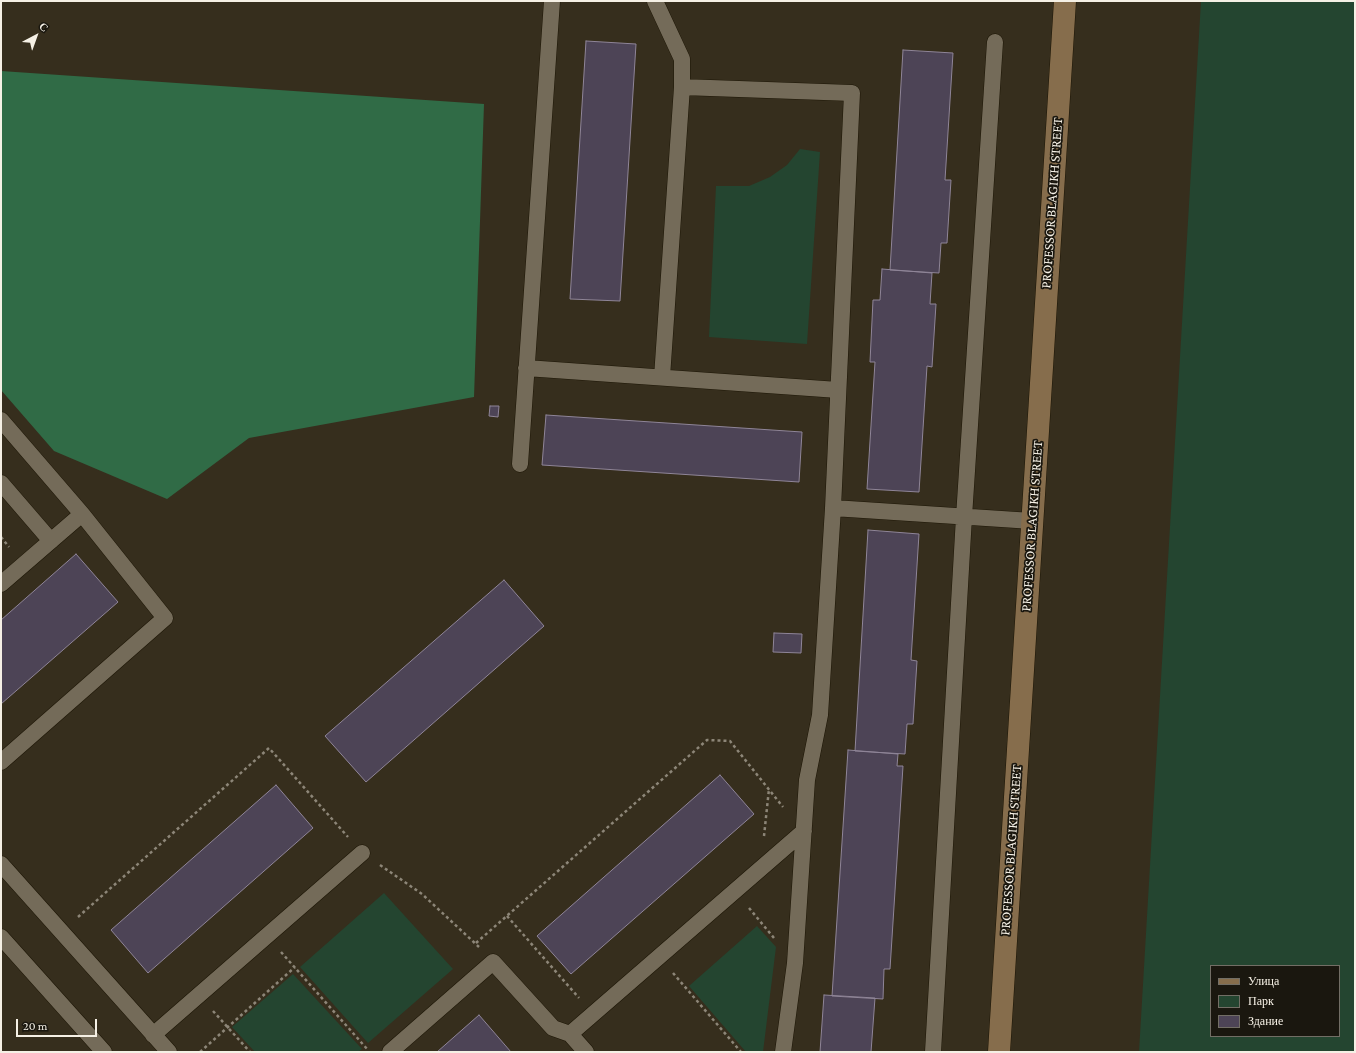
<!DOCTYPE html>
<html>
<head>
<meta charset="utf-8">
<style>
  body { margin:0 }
  #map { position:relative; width:1356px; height:1053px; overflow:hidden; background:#362e1d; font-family:"Crimson Pro",serif }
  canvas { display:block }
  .frame { position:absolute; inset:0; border:2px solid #f5f0e5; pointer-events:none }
  .legend { position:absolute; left:1210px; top:965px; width:130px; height:72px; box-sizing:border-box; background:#1a170f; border:1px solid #726e65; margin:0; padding:5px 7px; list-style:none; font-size:12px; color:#f5f0e5 }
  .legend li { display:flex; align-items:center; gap:8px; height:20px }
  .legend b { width:20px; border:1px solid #726e65 }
  .north { position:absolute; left:16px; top:16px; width:40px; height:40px; -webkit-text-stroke:3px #1a170f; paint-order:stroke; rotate:41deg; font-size:11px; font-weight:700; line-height:16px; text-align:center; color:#f5f0e5 }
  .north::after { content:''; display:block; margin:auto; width:14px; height:18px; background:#f5f0e5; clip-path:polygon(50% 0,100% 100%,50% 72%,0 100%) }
  .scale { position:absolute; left:16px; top:1019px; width:81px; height:18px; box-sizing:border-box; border:2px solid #f5f0e5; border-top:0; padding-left:5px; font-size:12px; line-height:14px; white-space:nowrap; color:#f5f0e5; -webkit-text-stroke:3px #1a170f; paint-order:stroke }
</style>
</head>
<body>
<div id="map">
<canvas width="1356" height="1053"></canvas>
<div class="frame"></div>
<ul class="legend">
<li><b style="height:5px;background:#866d4c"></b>Улица</li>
<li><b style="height:11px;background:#244530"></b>Парк</li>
<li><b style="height:11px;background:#4d4456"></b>Здание</li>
</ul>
<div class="north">С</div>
<div class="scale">20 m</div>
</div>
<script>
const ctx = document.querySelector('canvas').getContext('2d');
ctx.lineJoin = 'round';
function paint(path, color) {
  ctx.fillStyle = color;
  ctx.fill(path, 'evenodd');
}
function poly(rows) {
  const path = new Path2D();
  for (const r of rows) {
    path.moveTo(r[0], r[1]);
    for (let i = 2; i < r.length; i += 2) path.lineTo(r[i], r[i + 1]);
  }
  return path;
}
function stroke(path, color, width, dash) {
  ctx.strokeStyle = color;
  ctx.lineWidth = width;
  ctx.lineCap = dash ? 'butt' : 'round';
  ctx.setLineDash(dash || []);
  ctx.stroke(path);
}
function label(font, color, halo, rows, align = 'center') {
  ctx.font = font + ' "Crimson Pro",serif';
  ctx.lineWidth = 3.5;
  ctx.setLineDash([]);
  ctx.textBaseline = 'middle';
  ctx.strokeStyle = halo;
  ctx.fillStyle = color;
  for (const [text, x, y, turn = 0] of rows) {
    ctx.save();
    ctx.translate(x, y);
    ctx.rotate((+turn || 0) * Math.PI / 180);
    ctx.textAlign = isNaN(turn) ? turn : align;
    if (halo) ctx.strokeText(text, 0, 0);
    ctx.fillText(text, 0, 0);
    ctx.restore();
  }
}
paint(poly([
  [1201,1,1355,1,1355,1052,1139,1052],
  [1211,966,1339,966,1339,1036,1211,1036],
  [800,149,820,152,807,344,709,337,716,186,749,186,770,177,787,165],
  [384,893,453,969,368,1043,300,967],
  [757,926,776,947,763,1052,746,1052,689,986],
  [293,974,362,1049,358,1052,255,1052,232,1027]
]), '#244530');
paint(poly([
  [1,71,484,104,474,397,249,438,167,499,54,451,1,390]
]), '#306b46');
const building = poly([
  [586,41,636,44,620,301,570,299,586,41],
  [903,50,953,53,945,180,951,180,947,243,941,243,939,273,890,270,903,50],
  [882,269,932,273,930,304,936,304,932,367,927,366,919,492,867,489,875,362,870,362,873,300,880,300,882,269],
  [490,406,499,406,498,417,489,416,490,406],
  [546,415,802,432,799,482,542,465,546,415],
  [868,530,919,534,911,660,917,661,915,692,913,724,907,724,905,754,855,751,868,530],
  [76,554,118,602,1,704,1,620,76,554],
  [504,580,544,626,366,782,325,736,504,580],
  [774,633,802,634,801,653,773,652,774,633],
  [848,750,898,754,897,766,903,766,890,969,884,969,883,999,832,996,848,750],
  [720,775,754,814,571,974,537,936,720,775],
  [276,785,313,828,148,973,111,930,276,785],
  [824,995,875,998,871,1052,820,1052,824,995],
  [479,1015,511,1052,437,1052,479,1015]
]);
paint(building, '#4d4456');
stroke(building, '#8f8598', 1);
const service = poly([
  [655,1,682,59,682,87,662,377],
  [682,87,852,93,833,508,820,715,807,780,795,963,783,1052],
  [526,368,838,390],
  [1,420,82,514,165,618,1,762],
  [520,464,552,1],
  [1,483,51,541],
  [833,508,1032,521],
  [1,584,82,514],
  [1,864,169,1052],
  [1,937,104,1052],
  [570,1034,804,831],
  [153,1035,362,853],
  [390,1052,493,962,553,1028,570,1034,586,1052],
  [933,1052,964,517,995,42]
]);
const secondary = poly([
  [999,1052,1065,1]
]);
stroke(service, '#1d1606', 17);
stroke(secondary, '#1d1606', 23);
stroke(poly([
  [1,537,9,547],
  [764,836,769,789],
  [380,865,422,894,479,947],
  [749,908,774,938],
  [507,916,579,998],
  [78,917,269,748,348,837],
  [476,943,707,740,730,741,783,807],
  [281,952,368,1050],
  [673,973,741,1052],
  [213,1011,250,1052],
  [200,1052,295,967]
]), '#8d8678', 2.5, [3, 3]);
stroke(service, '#746b59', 16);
stroke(secondary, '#866d4c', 22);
label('14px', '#f5f0e5', '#1a170f', [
  ["PROFESSOR BLAGIKH STREET",1052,203,-86],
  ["PROFESSOR BLAGIKH STREET",1032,526,-86],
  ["PROFESSOR BLAGIKH STREET",1011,850,-86]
]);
</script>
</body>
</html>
